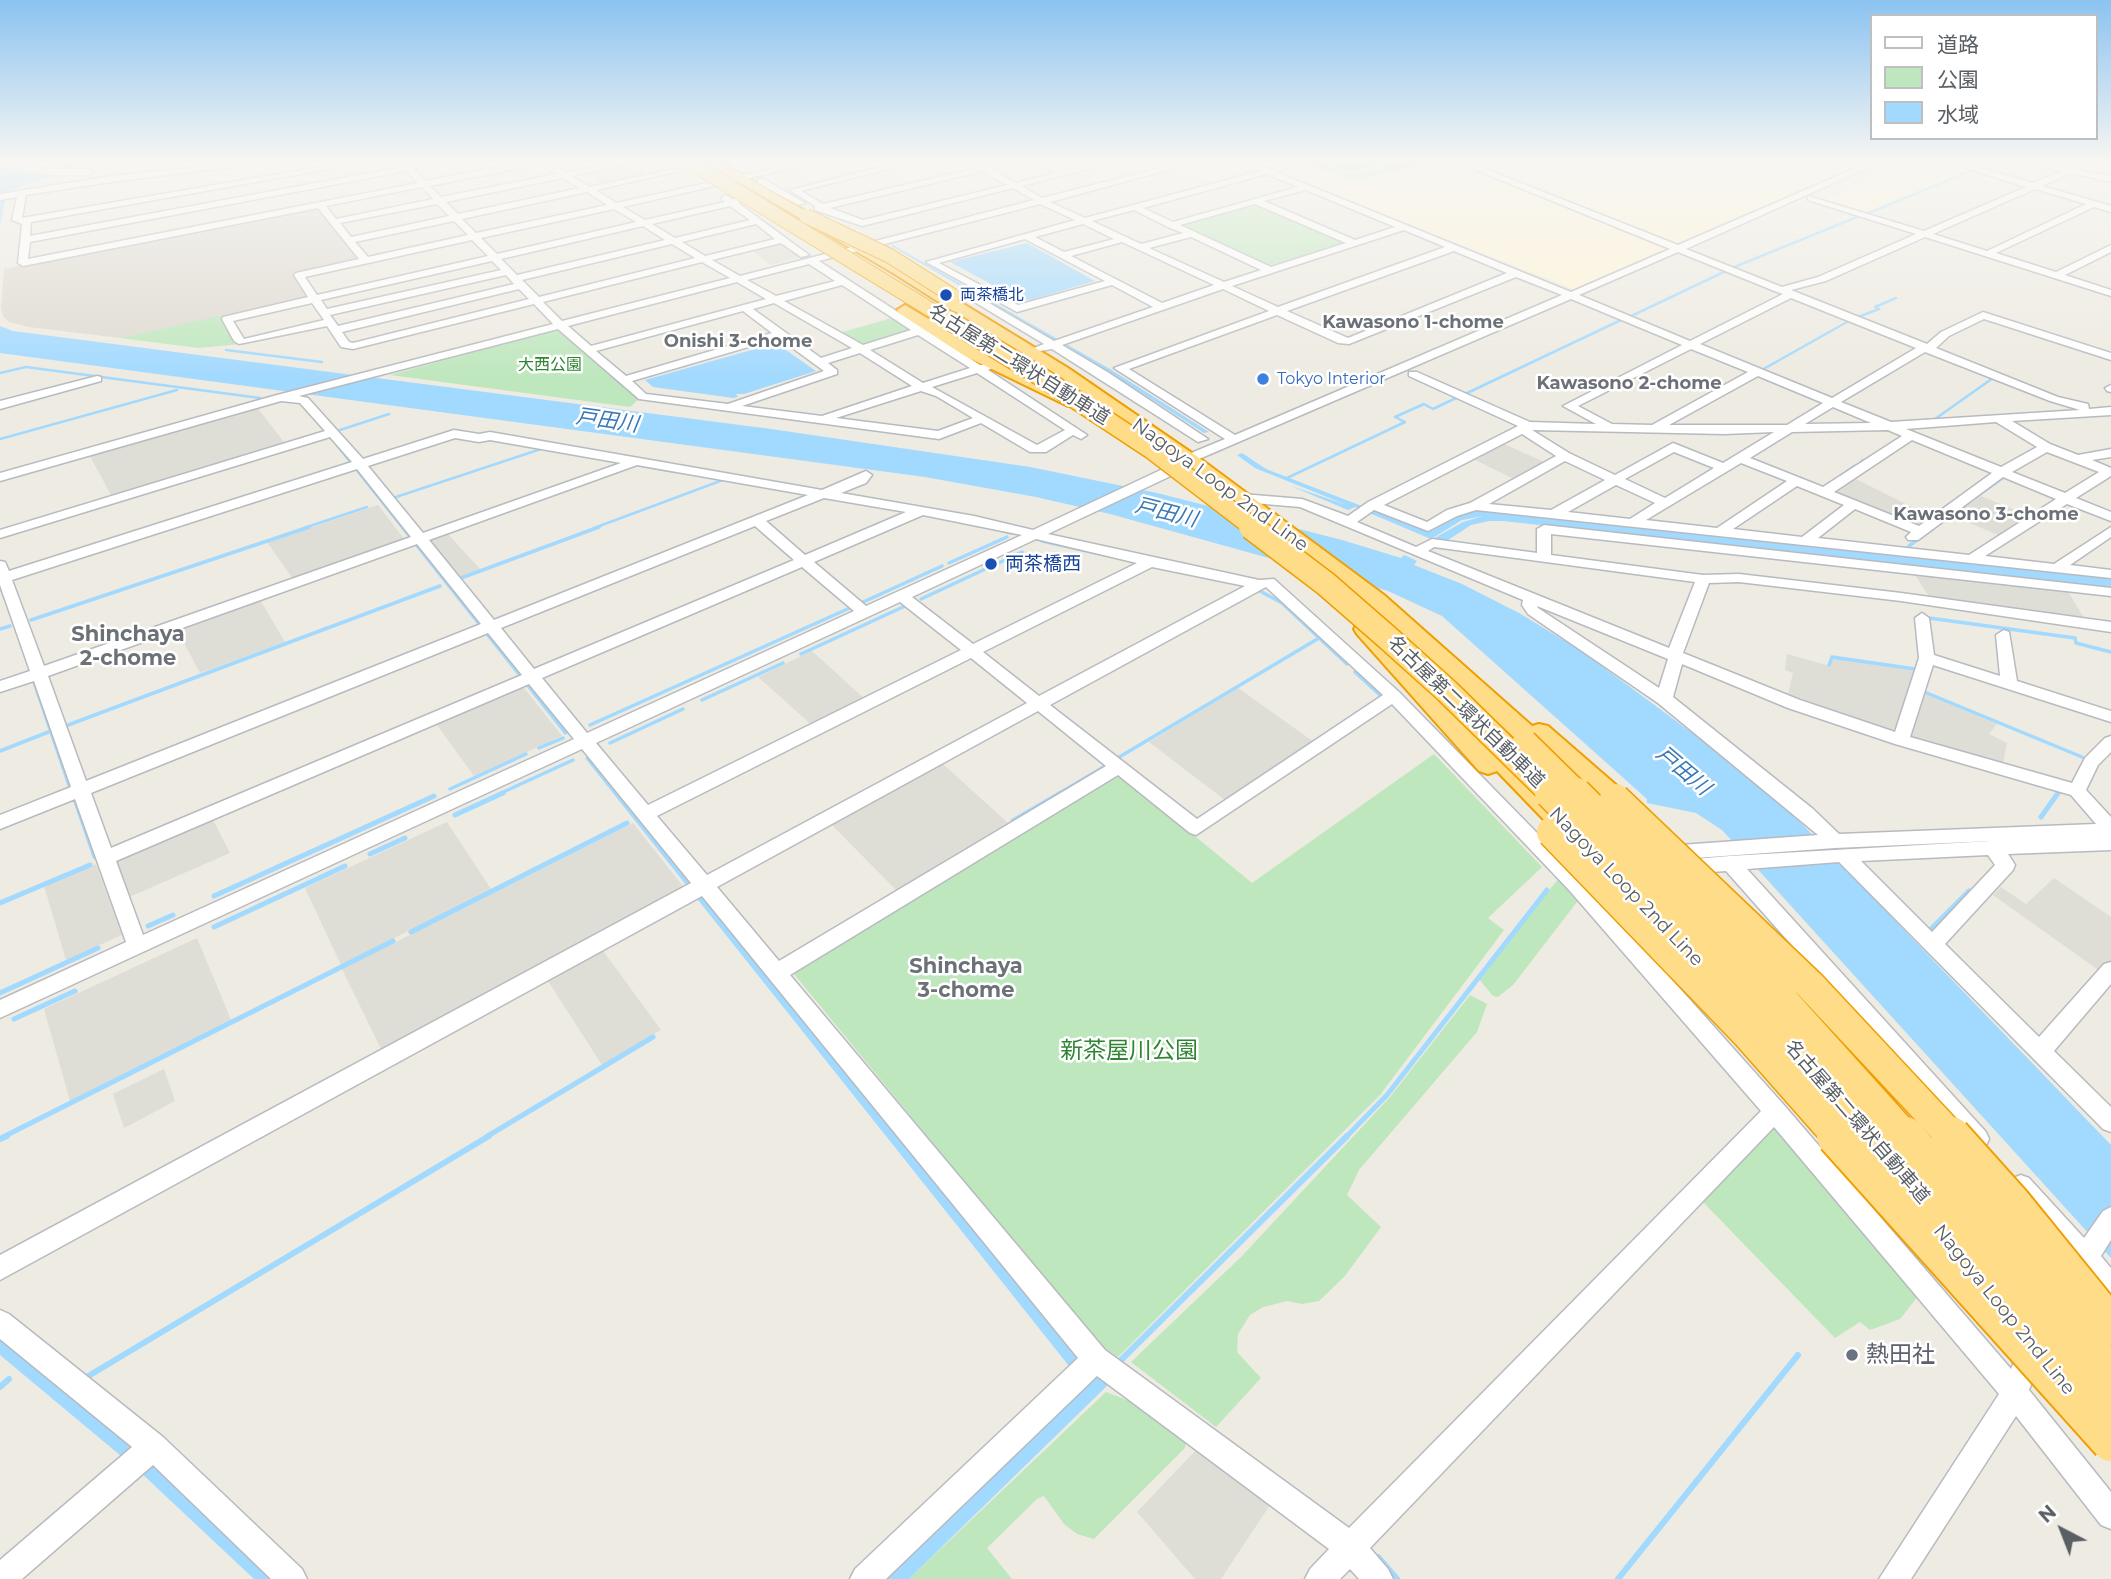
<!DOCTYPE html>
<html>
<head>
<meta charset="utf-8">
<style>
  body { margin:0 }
  #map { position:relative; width:2111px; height:1579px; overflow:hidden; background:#eeebe2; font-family:Montserrat,"Noto Sans JP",sans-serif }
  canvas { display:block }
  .legend { position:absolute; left:1870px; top:14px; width:228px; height:126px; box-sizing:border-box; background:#fff; border:2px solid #bdbfc1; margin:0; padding:9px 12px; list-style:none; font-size:21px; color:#5a5f64 }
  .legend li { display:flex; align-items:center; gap:14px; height:35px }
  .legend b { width:35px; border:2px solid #bdbfc1 }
  .north { position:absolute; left:2027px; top:1495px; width:70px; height:70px; -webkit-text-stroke:5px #fff; paint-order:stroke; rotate:318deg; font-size:19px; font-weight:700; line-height:28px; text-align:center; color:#5a5f64 }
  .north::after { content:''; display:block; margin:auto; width:24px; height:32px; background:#5a5f64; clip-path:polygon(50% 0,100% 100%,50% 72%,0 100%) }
</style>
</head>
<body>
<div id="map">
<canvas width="2111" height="1579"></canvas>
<ul class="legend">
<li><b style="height:9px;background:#fff"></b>道路</li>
<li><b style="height:19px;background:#bee7bd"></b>公園</li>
<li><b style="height:19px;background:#a1d9ff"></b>水域</li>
</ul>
<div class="north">N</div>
</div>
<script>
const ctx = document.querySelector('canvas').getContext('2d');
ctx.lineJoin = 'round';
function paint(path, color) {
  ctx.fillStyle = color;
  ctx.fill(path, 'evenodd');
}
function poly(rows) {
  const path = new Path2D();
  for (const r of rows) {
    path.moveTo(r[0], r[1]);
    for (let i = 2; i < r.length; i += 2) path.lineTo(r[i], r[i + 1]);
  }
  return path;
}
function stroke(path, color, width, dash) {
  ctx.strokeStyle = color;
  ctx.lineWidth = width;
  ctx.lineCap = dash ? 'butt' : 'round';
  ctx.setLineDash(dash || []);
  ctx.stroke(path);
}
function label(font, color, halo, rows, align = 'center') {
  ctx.font = font + ' Montserrat,"Noto Sans JP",sans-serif';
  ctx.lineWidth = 5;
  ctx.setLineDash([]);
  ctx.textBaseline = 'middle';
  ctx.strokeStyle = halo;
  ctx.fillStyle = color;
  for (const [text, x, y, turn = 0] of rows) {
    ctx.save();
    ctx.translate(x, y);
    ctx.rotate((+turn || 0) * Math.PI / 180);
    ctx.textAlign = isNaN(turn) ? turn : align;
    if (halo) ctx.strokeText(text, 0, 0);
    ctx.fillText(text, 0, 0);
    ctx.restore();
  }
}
paint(poly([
  [1313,161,1866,161,1573,289,1276,171],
  [1911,161,1933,161,1968,171,1865,213,1824,200]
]), '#fff4d6');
paint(poly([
  [633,162,651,176,605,186,587,171],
  [779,243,801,257,771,265,750,249],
  [257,407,286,445,112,497,89,454],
  [1504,444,1544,462,1514,479,1475,460],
  [1854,478,1932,517,1918,527,1836,495,1835,491],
  [1981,496,2027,515,1998,535,1953,516],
  [378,505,405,540,293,579,267,542],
  [446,532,480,569,457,578,427,538],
  [1913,572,2067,590,2084,618,1930,598],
  [259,598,285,642,200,673,176,628],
  [812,651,867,701,814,727,758,677],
  [1787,654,1830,666,1833,658,1916,670,1900,725,1893,730,1788,694,1793,673,1785,670],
  [521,684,562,736,474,776,434,721],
  [1238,688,1314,742,1225,800,1149,742],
  [1921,692,1997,724,1989,734,2007,743,2003,763,1916,739,1910,735],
  [942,763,1008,823,896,890,830,823],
  [211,816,230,853,127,898,113,858],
  [447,822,491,889,341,965,305,888],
  [633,823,685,889,383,1053,342,969],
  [96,864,122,935,66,960,44,886],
  [2054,878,2111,917,2111,965,2104,974,1993,895,2001,887,2026,904],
  [197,938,231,1020,70,1101,44,1009],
  [601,948,661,1030,602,1065,546,978],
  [164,1069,175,1101,124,1128,113,1094],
  [1197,1449,1270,1505,1221,1579,1195,1579,1137,1512]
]), '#deddd6');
paint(poly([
  [317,207,359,259,294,275,309,297,306,298,120,338,29,327,9,322,3,316,1,308,4,269]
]), '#dedad1');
paint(poly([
  [1410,161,1436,162,1354,180,1306,164,1316,162,1352,174],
  [1254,203,1346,242,1268,266,1178,224],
  [219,316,227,316,223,320,234,342,241,344,199,348,120,338],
  [895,317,912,331,865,345,839,333],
  [551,331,558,331,640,398,630,407,390,375],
  [1434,754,1542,867,1488,918,1504,930,1380,1095,1118,1357,1097,1343,794,974,796,968,1115,777,1123,777,1252,883],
  [1559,878,1577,902,1513,985,1498,997,1493,996,1479,979],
  [1470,995,1487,1004,1477,1032,1359,1170,1347,1195,1381,1227,1345,1276,1319,1301,1302,1304,1287,1301,1263,1307,1250,1315,1238,1334,1237,1352,1261,1378,1216,1427,1131,1362,1242,1256,1390,1097],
  [1772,1125,1919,1295,1900,1319,1870,1330,1860,1322,1835,1338,1701,1200],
  [1106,1392,1132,1402,1186,1441,1185,1448,1094,1539,1077,1534,1064,1524,1044,1496,1037,1499,987,1548,1012,1579,909,1579]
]), '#bee7bd');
paint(poly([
  [64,161,70,161,71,170,7,191,0,226,0,166,11,170,45,176,61,170],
  [1327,161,1400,161,1351,172,1324,162],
  [1027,243,1095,281,1030,300,1021,299,1024,302,950,262],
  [893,245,1110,369,1209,432,1204,433,1111,373,891,246],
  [0,326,13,331,771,429,1030,467,1157,493,1342,540,1401,558,1404,555,1411,558,1417,561,1414,565,1462,584,1519,613,1580,650,1745,772,1803,825,2111,1145,2111,1258,1722,830,1696,813,1647,803,1647,799,1442,616,1388,591,1110,514,1036,497,925,477,0,353],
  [776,343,816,371,744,394,736,394,738,397,733,398,653,387,645,380],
  [328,436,331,436,570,732,565,735],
  [1242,453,1266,469,1429,532,1465,513,1485,510,2111,576,2111,588,1503,521,1489,521,1471,525,1445,542,1431,540,1463,522,1483,516,1462,520,1431,539,1355,507,1348,510,1291,486,1347,505,1255,468,1237,455],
  [589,756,1079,1361,1111,1382,909,1579,883,1579,1087,1380,1069,1366,585,758],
  [0,1336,147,1461,275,1579,254,1579,139,1471,0,1355]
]), '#a1d9ff');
stroke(poly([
  [1976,168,1993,161],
  [1866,214,1968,172],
  [1732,268,1862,215],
  [1858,317,1879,309,1875,307,1896,298],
  [1627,318,1726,271],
  [226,350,322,362],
  [1760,371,1847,322],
  [0,373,26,367,260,398],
  [1463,395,1621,320],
  [1935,419,1993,378],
  [337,431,389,414],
  [0,439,177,390],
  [1861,462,1863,460],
  [637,465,674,472],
  [1840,476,1854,466],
  [1287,478,1405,422,1395,417,1424,404,1433,409,1456,398],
  [396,497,544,448],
  [1975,498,2003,478,2008,478],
  [1948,518,1970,502],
  [304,528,367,507],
  [594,528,723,480]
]), '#a1d9ff', 2.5);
stroke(poly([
  [1000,530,1011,533],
  [1042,541,1110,556],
  [1909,546,1921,537],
  [949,563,1007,537],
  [461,578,599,527],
  [0,585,6,601],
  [1258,590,1282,603,1347,664],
  [921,599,1022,552],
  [861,603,942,566],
  [1929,618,2075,638,2076,643,2111,652],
  [31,620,309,527],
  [0,629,10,626],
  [801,654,903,607],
  [1829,665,1832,657,1915,669],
  [1355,672,1380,695],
  [33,679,70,788],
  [1922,691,2082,757],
  [702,700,783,663],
  [68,725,440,586],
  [590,725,852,607],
  [610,743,683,709],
  [539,748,563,738],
  [0,751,51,731],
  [1116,759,1319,638],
  [450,789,526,754],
  [499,794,573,760],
  [1058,794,1107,765]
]), '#a1d9ff', 3.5);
stroke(poly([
  [74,796,95,857],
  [455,815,503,793],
  [2041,817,2058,793],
  [1013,821,1061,793],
  [370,854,405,838],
  [214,896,434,796],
  [0,903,90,865],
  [148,926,173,915],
  [214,927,345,866],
  [1927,929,1929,931,1969,891],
  [411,932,627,823],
  [0,993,98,948],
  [14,1019,75,991],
  [3,1137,393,941],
  [486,1137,653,1037],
  [1346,1137,1387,1095,1547,890]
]), '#a1d9ff', 5);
stroke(poly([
  [0,1139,7,1136],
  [1118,1363,1347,1136],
  [85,1378,489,1136],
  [0,1387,9,1379],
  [1378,1557,1397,1579],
  [1618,1579,1798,1355]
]), '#a1d9ff', 6);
const minor = poly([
  [1,161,53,169,89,169,93,172,89,175,53,175,15,169,1,161],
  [255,161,282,161,111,182,26,195,22,218,355,161,374,161,31,222,30,236,402,167,397,161,406,161,410,165,449,161,414,169,425,181,508,165,503,161,516,163,547,161,566,172,621,161,637,161,572,176,589,187,680,168,684,170,596,190,616,203,807,161,823,161,623,207,645,220,725,202,721,198,725,195,732,199,744,196,744,200,738,203,809,255,801,257,781,243,712,260,740,276,1034,200,1013,188,862,226,815,210,815,206,790,190,905,161,920,161,801,191,823,204,977,168,968,161,978,161,986,165,1019,161,992,169,1016,183,1056,173,1034,161,1045,161,1065,170,1104,161,1118,161,1022,186,1042,198,1187,161,1201,161,1050,202,1085,218,1260,171,1239,161,1250,161,1269,169,1296,161,1310,161,1276,172,1571,292,1670,249,1454,161,1465,161,1678,245,1872,161,1883,161,1686,249,1782,287,1818,277,1916,234,1808,200,1808,196,1924,231,2026,187,1944,161,1957,161,2033,183,2061,171,2018,161,2034,161,2069,168,2085,161,2096,161,2079,170,2111,176,2111,182,2071,173,2042,186,2111,206,2111,212,2094,207,1996,253,2056,272,2111,245,2111,252,2065,275,2111,290,2111,296,1925,237,1826,281,1791,290,1927,344,1941,332,1983,312,2111,353,2111,360,1984,319,1949,336,1936,348,2058,397,2088,404,2089,409,2111,407,2111,415,2012,421,2050,444,2078,455,2111,449,2111,457,2092,460,2111,468,2111,476,2076,498,2111,512,2111,521,2067,504,1985,556,2054,564,2111,527,2111,537,2070,565,2111,570,2111,578,1476,510,1457,516,1428,531,1374,510,1357,522,1416,547,1432,539,1537,553,1537,529,1544,525,2111,588,2111,596,1551,534,1551,555,1703,575,1739,574,1901,593,2111,622,2111,632,1901,601,1739,582,1709,583,1683,653,1800,700,1895,732,1919,658,1915,618,1922,613,1929,618,1934,655,2000,676,1996,635,2004,630,2009,632,2017,681,2111,711,2111,722,1933,665,1910,737,2072,783,2085,758,2105,738,2111,736,2111,752,2098,765,2086,790,2111,817,2111,850,2008,854,2015,865,2013,870,1945,944,2039,1037,2104,964,2111,962,2111,984,2054,1051,2111,1107,2111,1132,2103,1129,1839,862,1747,869,1986,1132,1989,1139,1986,1146,1978,1149,1970,1146,1726,871,1683,874,1676,872,1674,867,1676,862,1683,860,1730,856,1991,841,1835,848,1667,860,1660,858,1658,853,1660,848,1667,846,1818,835,1658,703,1528,614,1522,605,1523,600,1300,507,1242,502,1235,498,1242,494,1302,499,1348,516,1368,502,1518,426,1409,376,1409,372,1417,372,1530,422,1596,424,1563,406,1682,345,1571,299,1192,462,1177,473,1048,534,1259,580,1274,579,1399,692,1583,880,1783,1104,2011,1369,2022,1342,2031,1338,2040,1342,2044,1351,2029,1390,2111,1492,2111,1529,2101,1525,2016,1416,1911,1579,1879,1579,1999,1394,1774,1127,1370,1548,1388,1569,1393,1579,1359,1579,1350,1569,1340,1579,1305,1579,1310,1569,1329,1549,1097,1376,886,1579,850,1579,855,1569,1078,1358,702,896,0,1280,0,1255,691,883,582,749,0,1018,0,1000,126,942,75,799,0,829,0,815,71,787,34,681,0,692,0,681,30,671,0,585,0,561,5,562,9,571,352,462,330,437,0,538,0,530,325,431,300,403,281,401,0,481,0,473,277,395,553,324,534,304,353,349,341,347,327,326,239,344,234,341,222,319,223,317,308,297,294,275,296,273,359,259,318,208,23,266,18,263,22,224,12,220,17,197,0,200,0,194,111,176,255,161],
  [540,164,557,174,441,197,430,186,540,164],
  [406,171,418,183,28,259,30,242,406,171],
  [983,171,1007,185,863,220,830,208,983,171],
  [1267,174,1298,187,1173,222,1143,208,1267,174],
  [563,178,580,188,458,214,446,202,563,178],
  [422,187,433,199,336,219,326,206,422,187],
  [2035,189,2086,204,1987,251,1933,234,2035,189],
  [1306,190,1395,227,1355,240,1264,201,1306,190],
  [587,192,607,205,476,233,462,219,587,192],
  [437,204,449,216,351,237,340,223,437,204],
  [1040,204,1075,220,926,262,1017,312,1112,285,1153,307,1054,341,967,290,958,292,1044,344,1034,348,1034,352,1052,349,1198,442,1208,439,1109,373,1062,345,1223,289,1269,311,1114,368,1225,439,1184,456,1167,467,1033,530,974,516,841,493,866,483,872,475,866,471,822,490,490,432,479,434,454,430,363,459,308,398,299,396,558,329,639,399,939,439,981,423,1030,452,1046,452,1073,435,1081,439,1087,435,988,370,992,368,992,364,980,365,819,261,1040,204],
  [1255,204,1346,243,1271,267,1180,225,1255,204],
  [730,206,750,220,675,238,652,224,730,206],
  [614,209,636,222,497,254,481,238,614,209],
  [1134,210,1168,227,1183,233,1141,244,1092,221,1134,210],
  [454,221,468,235,368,257,355,242,454,221],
  [756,224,775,239,705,256,682,242,756,224],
  [1083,224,1114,239,1064,252,1035,237,1083,224],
  [643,226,665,240,517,275,501,259,643,226],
  [1404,230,1445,247,1278,307,1232,286,1404,230],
  [1191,237,1261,270,1224,282,1149,248,1191,237],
  [1025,239,1105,281,1018,305,939,263,1025,239],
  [472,240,488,256,317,295,305,277,472,240],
  [1122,242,1214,285,1162,303,1071,256,1122,242],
  [672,244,695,258,539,297,522,280,672,244],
  [1454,251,1507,273,1348,338,1287,311,1454,251],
  [1678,252,1777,292,1783,294,1690,341,1579,295,1678,252],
  [492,261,501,270,327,309,321,300,492,261],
  [702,262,730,278,562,321,543,302,702,262],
  [809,264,835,281,776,296,747,280,809,264],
  [506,275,514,284,338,326,330,315,506,275],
  [1516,277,1562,295,1235,435,1129,369,1277,315,1338,343,1349,344,1516,277],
  [737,282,766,299,591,346,568,326,737,282],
  [842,285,911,330,863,345,784,301,842,285],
  [519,289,529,299,353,343,349,342,342,332,519,289],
  [1791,298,1916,348,1832,398,1700,344,1791,298],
  [312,303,324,320,244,339,233,321,312,303],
  [774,303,852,348,821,358,753,309,774,303],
  [743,311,772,333,626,376,596,351,743,311],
  [918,335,970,368,923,383,870,350,918,335],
  [779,338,824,371,728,404,646,394,632,381,779,338],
  [1691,349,1748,372,1652,425,1612,424,1578,406,1691,349],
  [1925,352,2050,401,2080,410,1891,422,1841,402,1925,352],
  [860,353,912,386,822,416,742,406,837,374,837,370,828,363,860,353],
  [977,373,1065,430,1037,445,932,387,977,373],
  [1758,376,1823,403,1787,425,1669,425,1758,376],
  [921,391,936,396,973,418,938,431,836,418,921,391],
  [1833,407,1871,423,1805,424,1833,407],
  [1996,422,2037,447,2001,467,1906,429,1996,422],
  [1532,430,1724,434,1774,432,1723,463,1673,443,1615,475,1569,453,1532,430],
  [1888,430,1902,436,1823,487,1750,458,1792,432,1888,430],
  [1522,434,1556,456,1470,503,1447,510,1427,522,1384,505,1522,434],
  [455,438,479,442,490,440,621,463,423,533,368,466,455,438],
  [1912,440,1992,473,1919,526,1834,492,1912,440],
  [1674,452,1714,468,1665,498,1625,479,1674,452],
  [2047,452,2099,472,2065,493,2012,472,2047,452],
  [1565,461,1605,480,1551,510,1489,504,1565,461],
  [1741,463,1787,481,1717,528,1646,520,1741,463],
  [637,465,808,495,494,620,429,540,637,465],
  [357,469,411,537,44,666,12,580,357,469],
  [2003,477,2056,499,1969,555,1818,538,1855,509,1911,532,1906,537,1908,540,1918,540,2003,477],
  [1616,485,1655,503,1630,519,1568,512,1616,485],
  [1797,486,1844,505,1802,537,1733,529,1797,486],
  [824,498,906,512,805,555,766,521,824,498],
  [923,515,1022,535,866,606,814,562,923,515],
  [755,526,794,560,534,669,501,628,755,526],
  [1036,539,1137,563,973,644,912,597,1036,539],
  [417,544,481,624,86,781,48,676,417,544],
  [1434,547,1695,582,1669,648,1428,551,1434,547],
  [802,567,854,611,587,733,542,678,802,567],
  [1152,567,1245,586,1039,696,983,652,1152,567],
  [1266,587,1383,695,1197,819,1050,705,1266,587],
  [900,602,961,650,648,805,596,743,900,602],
  [1537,606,1668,659,1659,688,1538,608,1537,606],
  [488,633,522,675,111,848,91,793,488,633],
  [971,658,1027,703,707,875,657,816,971,658],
  [1682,664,1788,708,1895,744,2071,795,2096,824,1839,834,1813,809,1673,697,1682,664],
  [529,684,574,739,143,935,116,861,529,684],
  [1392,704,1569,890,1761,1111,1349,1528,1105,1350,790,975,1118,775,1190,833,1196,835,1392,704],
  [1038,711,1106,766,779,961,717,887,1038,711],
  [1988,855,1995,865,1932,932,1861,861,1988,855],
  [723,161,733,161,749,171,742,173,723,161],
  [758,179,764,179,805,203,798,205,758,183,758,179],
  [97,376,101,377,101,381,0,409,0,401,97,376],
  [2111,385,2111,392,2107,391,2105,388,2111,385],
  [2021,1175,2029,1178,2084,1238,2103,1211,2111,1207,2111,1240,2101,1256,2111,1268,2111,1298,2102,1295,2085,1276,2080,1278,2071,1275,2068,1266,2071,1259,2013,1194,2009,1186,2013,1178,2021,1175],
  [0,1310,9,1314,163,1437,302,1569,307,1579,271,1579,153,1465,22,1579,0,1579,0,1560,132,1447,0,1339,0,1310]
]);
const highway = poly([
  [703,161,718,161,903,267,1068,368,1202,460,1384,595,1532,726,1539,724,1548,726,1624,792,1628,799,1624,806,1615,808,1606,806,1555,761,1548,763,1539,760,1368,605,1188,468,1056,376,893,273,703,161],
  [905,305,977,348,1080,398,1083,402,1080,406,1068,406,965,356,899,313,897,310,905,305],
  [1365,622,1373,624,1475,734,1482,732,1491,735,1571,813,1574,820,1571,827,1561,830,1551,827,1497,771,1488,774,1479,771,1357,634,1354,629,1357,624,1365,622]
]);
stroke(minor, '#b7babf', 3);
stroke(highway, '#f09e00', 4);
paint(minor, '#fff');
paint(highway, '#fd8');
const highwayBridgeFar4 = poly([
  [688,161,951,322],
  [806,216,890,256,953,296]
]);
const highwayBridgeFar3 = poly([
  [949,320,1040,376,1152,450,1254,528]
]);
const highwayBridgeFar2 = poly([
  [1251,527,1326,584,1388,638,1447,691,1552,794],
  [1525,742,1578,794]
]);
const highwayBridgeFar1 = poly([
  [1550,793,1755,1005,1869,1137],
  [1576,793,1778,995,1906,1137],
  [1615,799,1811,986,1952,1137],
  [1552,832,1747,1034,1838,1137]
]);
const highwayBridge = poly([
  [1836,1136,2111,1442],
  [1868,1136,2111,1417],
  [1905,1136,2111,1375],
  [1951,1136,2012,1204,2111,1326]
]);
stroke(highwayBridgeFar4, '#f09e00', 16, []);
stroke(highwayBridgeFar3, '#f09e00', 21, []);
stroke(highwayBridgeFar2, '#f09e00', 27, []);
stroke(highwayBridgeFar1, '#f09e00', 33, []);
stroke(highwayBridge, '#f09e00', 42, []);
stroke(highwayBridgeFar4, '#fd8', 14);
stroke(highwayBridgeFar3, '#fd8', 18);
stroke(highwayBridgeFar2, '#fd8', 24);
stroke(highwayBridgeFar1, '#fd8', 30);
stroke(highwayBridge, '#fd8', 38);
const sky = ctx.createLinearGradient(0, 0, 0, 382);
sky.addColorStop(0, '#8bc3f1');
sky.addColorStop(0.42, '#f7f6f2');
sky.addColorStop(1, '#f7f6f200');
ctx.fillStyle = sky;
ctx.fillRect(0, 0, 2111, 382);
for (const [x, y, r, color] of [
  [946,295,7,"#1a4fb4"],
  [1263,379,7,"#3f7fe0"],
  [991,564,7,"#1a4fb4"],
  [1852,1355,7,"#6b7280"]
]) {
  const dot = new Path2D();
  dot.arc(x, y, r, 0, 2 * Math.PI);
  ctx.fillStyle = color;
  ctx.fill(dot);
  stroke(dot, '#fff', 2.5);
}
label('16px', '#164399', '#fff', [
  ["両茶橋北",960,295]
], 'left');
label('16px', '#308532', '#fff', [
  ["大西公園",550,365]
]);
label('16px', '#366cbe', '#fff', [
  ["Tokyo Interior",1277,379]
], 'left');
label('bold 18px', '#6b7176', '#fff', [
  ["Kawasono 1-chome",1413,323],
  ["Onishi 3-chome",738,342],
  ["Kawasono 2-chome",1629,384],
  ["Kawasono 3-chome",1986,515]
]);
label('19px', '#5a5f64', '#fff', [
  ["名古屋第二環状自動車道",1019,365,32],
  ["Nagoya Loop 2nd Line",1220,485,36],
  ["名古屋第二環状自動車道",1466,712,44],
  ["Nagoya Loop 2nd Line",1626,887,46],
  ["名古屋第二環状自動車道",1857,1122,49],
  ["Nagoya Loop 2nd Line",2004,1310,51]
]);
label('19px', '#164399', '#fff', [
  ["両茶橋西",1005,564]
], 'left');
label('italic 21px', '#3a79b6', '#fff', [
  ["戸田川",607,421,8],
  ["戸田川",1166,513,14],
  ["戸田川",1683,771,40]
]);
label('bold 21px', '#6b7176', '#fff', [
  ["Shinchaya",128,635],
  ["2-chome",128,659],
  ["Shinchaya",966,967],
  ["3-chome",966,991]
]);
label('23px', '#308532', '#fff', [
  ["新茶屋川公園",1129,1051]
]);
label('23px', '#5b616d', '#fff', [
  ["熱田社",1866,1355]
], 'left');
</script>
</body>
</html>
